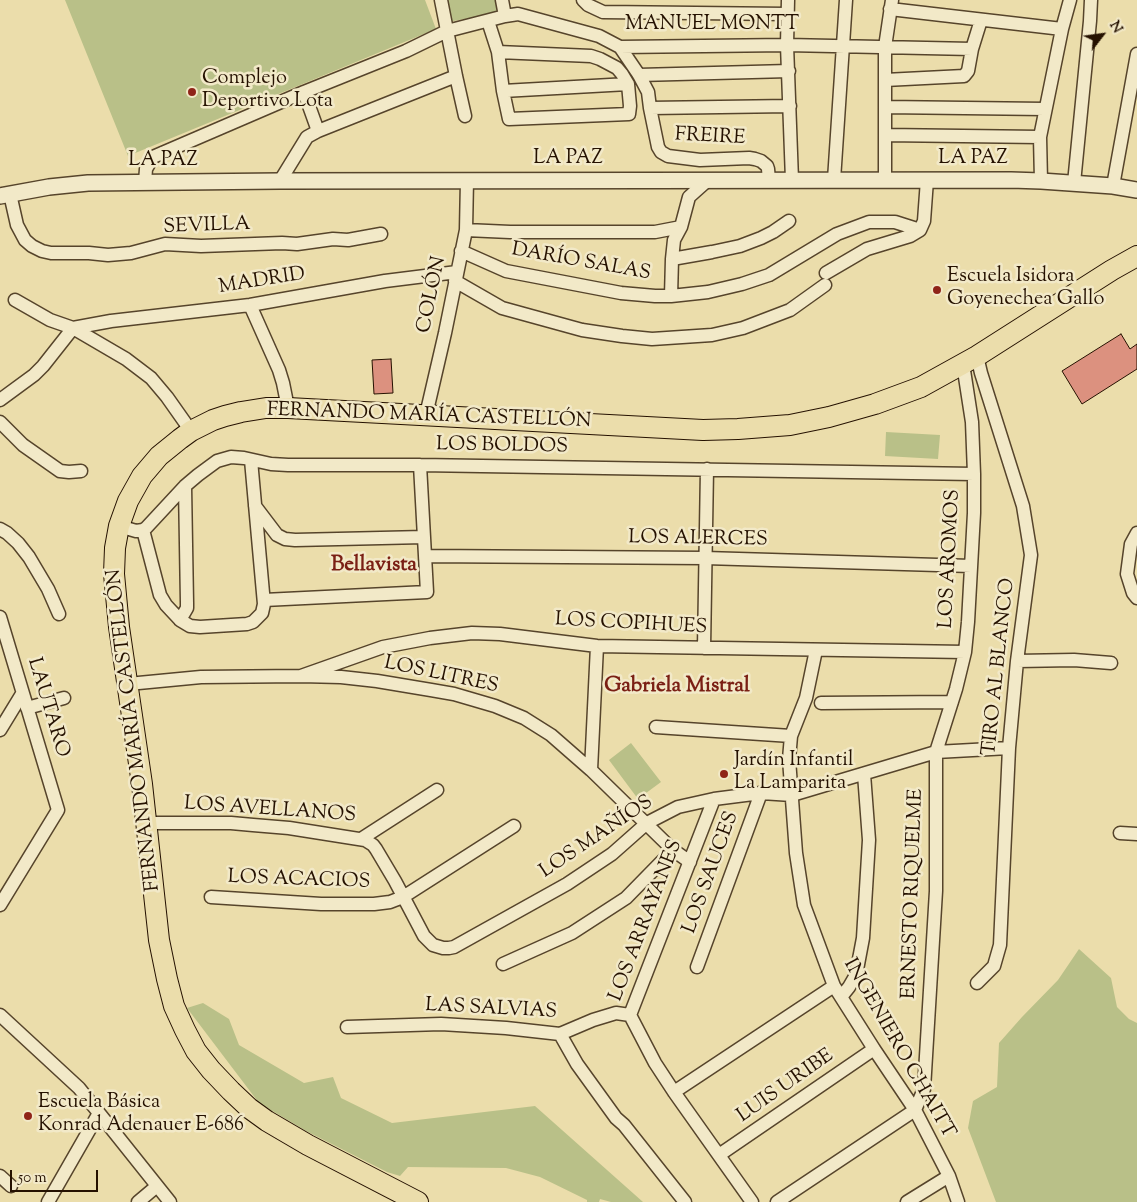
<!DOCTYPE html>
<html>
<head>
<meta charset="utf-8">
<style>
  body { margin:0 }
  #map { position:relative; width:1137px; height:1202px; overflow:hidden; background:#ebddab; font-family:"Sorts Mill Goudy",serif }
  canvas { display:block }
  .north { position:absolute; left:1077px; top:10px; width:50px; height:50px; -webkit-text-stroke:4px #f2e9c8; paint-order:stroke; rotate:60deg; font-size:14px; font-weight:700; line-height:20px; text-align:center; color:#251100 }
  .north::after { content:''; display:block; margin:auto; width:18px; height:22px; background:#251100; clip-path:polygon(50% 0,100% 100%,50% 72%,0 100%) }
  .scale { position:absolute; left:10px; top:1170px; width:88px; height:22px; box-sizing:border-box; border:2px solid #251100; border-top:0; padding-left:6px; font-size:15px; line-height:18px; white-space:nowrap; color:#251100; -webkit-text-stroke:4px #f2e9c8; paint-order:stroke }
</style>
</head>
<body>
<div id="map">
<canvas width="1137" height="1202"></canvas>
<div class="north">N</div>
<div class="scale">50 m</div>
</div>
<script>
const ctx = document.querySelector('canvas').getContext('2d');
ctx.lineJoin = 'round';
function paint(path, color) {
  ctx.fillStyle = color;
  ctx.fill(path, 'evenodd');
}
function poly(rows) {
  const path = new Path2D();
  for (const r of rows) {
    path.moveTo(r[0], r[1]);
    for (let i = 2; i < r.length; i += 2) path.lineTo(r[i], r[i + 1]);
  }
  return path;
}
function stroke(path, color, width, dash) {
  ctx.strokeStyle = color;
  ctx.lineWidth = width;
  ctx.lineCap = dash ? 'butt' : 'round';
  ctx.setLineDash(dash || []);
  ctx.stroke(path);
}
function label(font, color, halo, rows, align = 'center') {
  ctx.font = font + ' "Sorts Mill Goudy",serif';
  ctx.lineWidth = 5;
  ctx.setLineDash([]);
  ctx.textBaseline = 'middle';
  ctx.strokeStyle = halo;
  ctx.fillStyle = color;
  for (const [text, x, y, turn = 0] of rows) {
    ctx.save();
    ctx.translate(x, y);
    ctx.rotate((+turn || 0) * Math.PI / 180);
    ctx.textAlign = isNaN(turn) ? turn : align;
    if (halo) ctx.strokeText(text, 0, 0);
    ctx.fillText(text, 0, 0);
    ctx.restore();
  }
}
paint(poly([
  [65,0,425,0,436,29,128,156],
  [444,0,496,0,498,13,448,22],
  [886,432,940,435,938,459,885,456],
  [631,743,661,782,638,799,609,760],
  [1079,949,1111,978,1117,1007,1129,1019,1137,1023,1137,1202,996,1202,968,1128,973,1101,997,1087,999,1043,1022,1017,1058,980],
  [203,1003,229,1019,239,1045,304,1083,333,1077,341,1098,392,1123,535,1106,643,1202,611,1202,600,1199,599,1202,587,1202,587,1200,540,1177,506,1168,408,1167,400,1176,387,1172,306,1131,259,1103,187,1008]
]), '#b9c088');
const building = poly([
  [1121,334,1130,349,1137,344,1137,369,1082,404,1062,371,1121,334],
  [391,359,393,393,374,394,372,360,391,359]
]);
paint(building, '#dc917f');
stroke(building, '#251100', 1);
const minor = poly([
  [441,0,456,76,465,116],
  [502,0,505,16],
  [583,0,588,5,603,12,787,14],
  [788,0,787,45,792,180],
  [890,9,1062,29],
  [488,21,498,52,503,91,509,119,629,114,630,106,628,84,622,74,617,68,600,59,591,56,498,52],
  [620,47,639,75,648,92,650,108,658,147,661,152,668,156,700,160,749,158,755,159,761,161,767,166,768,169,769,180],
  [639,75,789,71],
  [885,80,964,76,968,71,972,49,981,20],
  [503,91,628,84],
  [304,92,318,131],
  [885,107,1045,109],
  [650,108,790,106],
  [885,135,1040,137],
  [834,180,846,0],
  [885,180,885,47,892,0],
  [280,181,307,137,318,131,456,76],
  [1041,181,1040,137,1062,29,1070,0],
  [145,182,146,169,153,157,304,92,406,51,447,31,505,16,518,14,599,36,620,47,787,45,972,49],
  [1074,183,1090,21,1091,0],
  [1113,186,1137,54],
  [10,194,17,225,25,240,32,246,42,251,51,253,89,253,108,255,131,253,165,244,201,246,282,243,297,244,333,239,348,240,381,234],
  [466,230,510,232,655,232,681,227],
  [461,251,506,271,621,293,655,296,671,296,708,292,742,284,769,275,837,234,869,222,895,222,920,230],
  [672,259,712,252,740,246,761,238,773,232,789,221],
  [826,273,867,249,910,236,920,230,924,221,927,180],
  [455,281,502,308,582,330,622,336,652,339,712,335,743,328,790,310,825,285],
  [671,296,672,259,674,240,681,227,689,197,708,180],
  [15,300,50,320,73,328,126,359,151,378,167,397,191,431],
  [250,305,279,370,283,383,288,408],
  [73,328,111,321,250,305,385,281,457,272],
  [977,356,981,373,1023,506,1031,555,1017,661,1009,748,1000,945,994,966,977,983],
  [0,400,34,375,43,366,73,328],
  [426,415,445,333,466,230,467,180],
  [0,422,23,445,60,471,69,472,81,471],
  [255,506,277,535,285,539,295,540,424,537],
  [119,526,136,531,143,530,146,528,185,486,198,475,217,461,231,457,244,458,271,464,288,465,420,465,974,474],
  [0,529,7,533,18,543,29,557,48,589,59,614],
  [143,530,160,595,166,605,180,620,190,626,200,627,247,624,253,622,262,613,264,604,251,460],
  [1137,533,1131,544,1127,574,1133,593,1137,598],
  [425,556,705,558,971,566],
  [264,600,427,592,420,465],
  [0,617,58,810,0,905],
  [180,620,187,608,187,603,185,486],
  [704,648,707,469],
  [816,650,806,698,791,736,789,759,796,853,804,905,834,986,874,1049,915,1110,949,1176,958,1202],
  [1017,661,1074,660,1111,663],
  [301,676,383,647,430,638,472,633,500,634,597,646,965,652],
  [128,684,201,677,301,676,341,677,377,681,431,690,454,694,495,706,524,718,551,735,591,770,673,850,690,862],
  [821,703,952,702],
  [27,708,64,698],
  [656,727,791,736],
  [0,730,22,694],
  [591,770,597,646],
  [714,799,630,1015,655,1063,674,1092,752,1202],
  [146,823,231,823,253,825,289,828,365,840,373,845,376,849,395,881,424,936,433,945,443,948,449,948,454,947,567,884,612,854,647,823,678,807,714,799,761,793,792,795,936,752,1009,748],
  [1120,833,1137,834],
  [361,839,437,790],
  [211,897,321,904,374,904,390,902,403,897,514,826],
  [503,964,572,933,626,898,673,850],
  [697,967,761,793],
  [841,997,849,987,856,975,863,938,869,840,864,774],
  [0,1015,79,1088,170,1202],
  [347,1027,441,1024,506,1028,560,1034,593,1020,616,1013,630,1015],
  [560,1034,577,1064,616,1118,624,1125,685,1202],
  [674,1092,834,986],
  [719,1155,874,1049],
  [0,1176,11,1186],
  [48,1202,99,1113],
  [138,1202,157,1186],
  [777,1202,915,1110,924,1089,936,891,936,752,956,689,965,652,968,622,974,513,974,474,972,422,963,364],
  [907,1202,949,1176]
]);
const tertiary = poly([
  [0,196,49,187,88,183,280,181,1011,180,1041,181,1113,186,1137,190]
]);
const primary = poly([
  [418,1202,308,1145,267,1121,249,1108,231,1091,211,1070,196,1051,185,1030,174,1006,167,979,159,940,142,784,119,627,114,574,115,548,119,526,128,501,142,476,159,456,180,439,191,431,213,420,225,416,241,412,266,408,288,408,703,430,738,429,790,425,829,417,875,404,921,387,977,356,1112,270,1137,256]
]);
stroke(minor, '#56442b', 15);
stroke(tertiary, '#56442b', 18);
stroke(primary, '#251100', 22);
stroke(minor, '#f2e9c8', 12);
stroke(tertiary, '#f2e9c8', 15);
stroke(primary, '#ebddab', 20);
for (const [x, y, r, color] of [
  [192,92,5,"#8f2418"],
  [937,290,5,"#8f2418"],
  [724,774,5,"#8f2418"],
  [28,1116,5,"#8f2418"]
]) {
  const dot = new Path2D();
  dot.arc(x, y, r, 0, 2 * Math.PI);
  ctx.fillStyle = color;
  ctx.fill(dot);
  stroke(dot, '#f2e9c8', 2);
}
label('20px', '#251100', '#f2e9c8', [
  ["MANUEL MONTT",712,26],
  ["FREIRE",710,138,3],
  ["LA PAZ",568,160],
  ["LA PAZ",973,160],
  ["LA PAZ",163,162],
  ["SEVILLA",207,227,-2],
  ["DARÍO SALAS",581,263,10],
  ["MADRID",262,282,-9],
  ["COLÓN",433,295,-78],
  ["FERNANDO MARÍA CASTELLÓN",429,417,2],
  ["LOS BOLDOS",502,447,1],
  ["LOS ALERCES",698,540,1],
  ["LOS AROMOS",951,559,-87],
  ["LOS COPIHUES",631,625,3],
  ["TIRO AL BLANCO",1000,667,-84],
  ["LOS LITRES",441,676,12],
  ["LAUTARO",47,708,73],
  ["FERNANDO MARÍA CASTELLÓN",135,730,-97],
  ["LOS AVELLANOS",270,811,4],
  ["LOS MAÑÍOS",597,838,-34],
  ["LOS SAUCES",712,873,-70],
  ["LOS ACACIOS",299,881,2],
  ["ERNESTO RIQUELME",914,894,-88],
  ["LOS ARRAYANES",647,921,-69],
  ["LAS SALVIAS",491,1010,3],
  ["INGENIERO CHAITT",898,1049,60],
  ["LUIS URIBE",786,1087,-35]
]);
label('20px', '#251100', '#f2e9c8', [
  ["Complejo",202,80],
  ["Deportivo Lota",202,103],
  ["Escuela Isidora",947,278],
  ["Goyenechea Gallo",947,301],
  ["Jardín Infantil",734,762],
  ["La Lamparita",734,785],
  ["Escuela Básica",38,1104],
  ["Konrad Adenauer E-686",38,1127]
], 'left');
label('bold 21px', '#7a1f14', '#f2e9c8', [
  ["Bellavista",374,566],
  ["Gabriela Mistral",677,687]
]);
</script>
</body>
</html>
